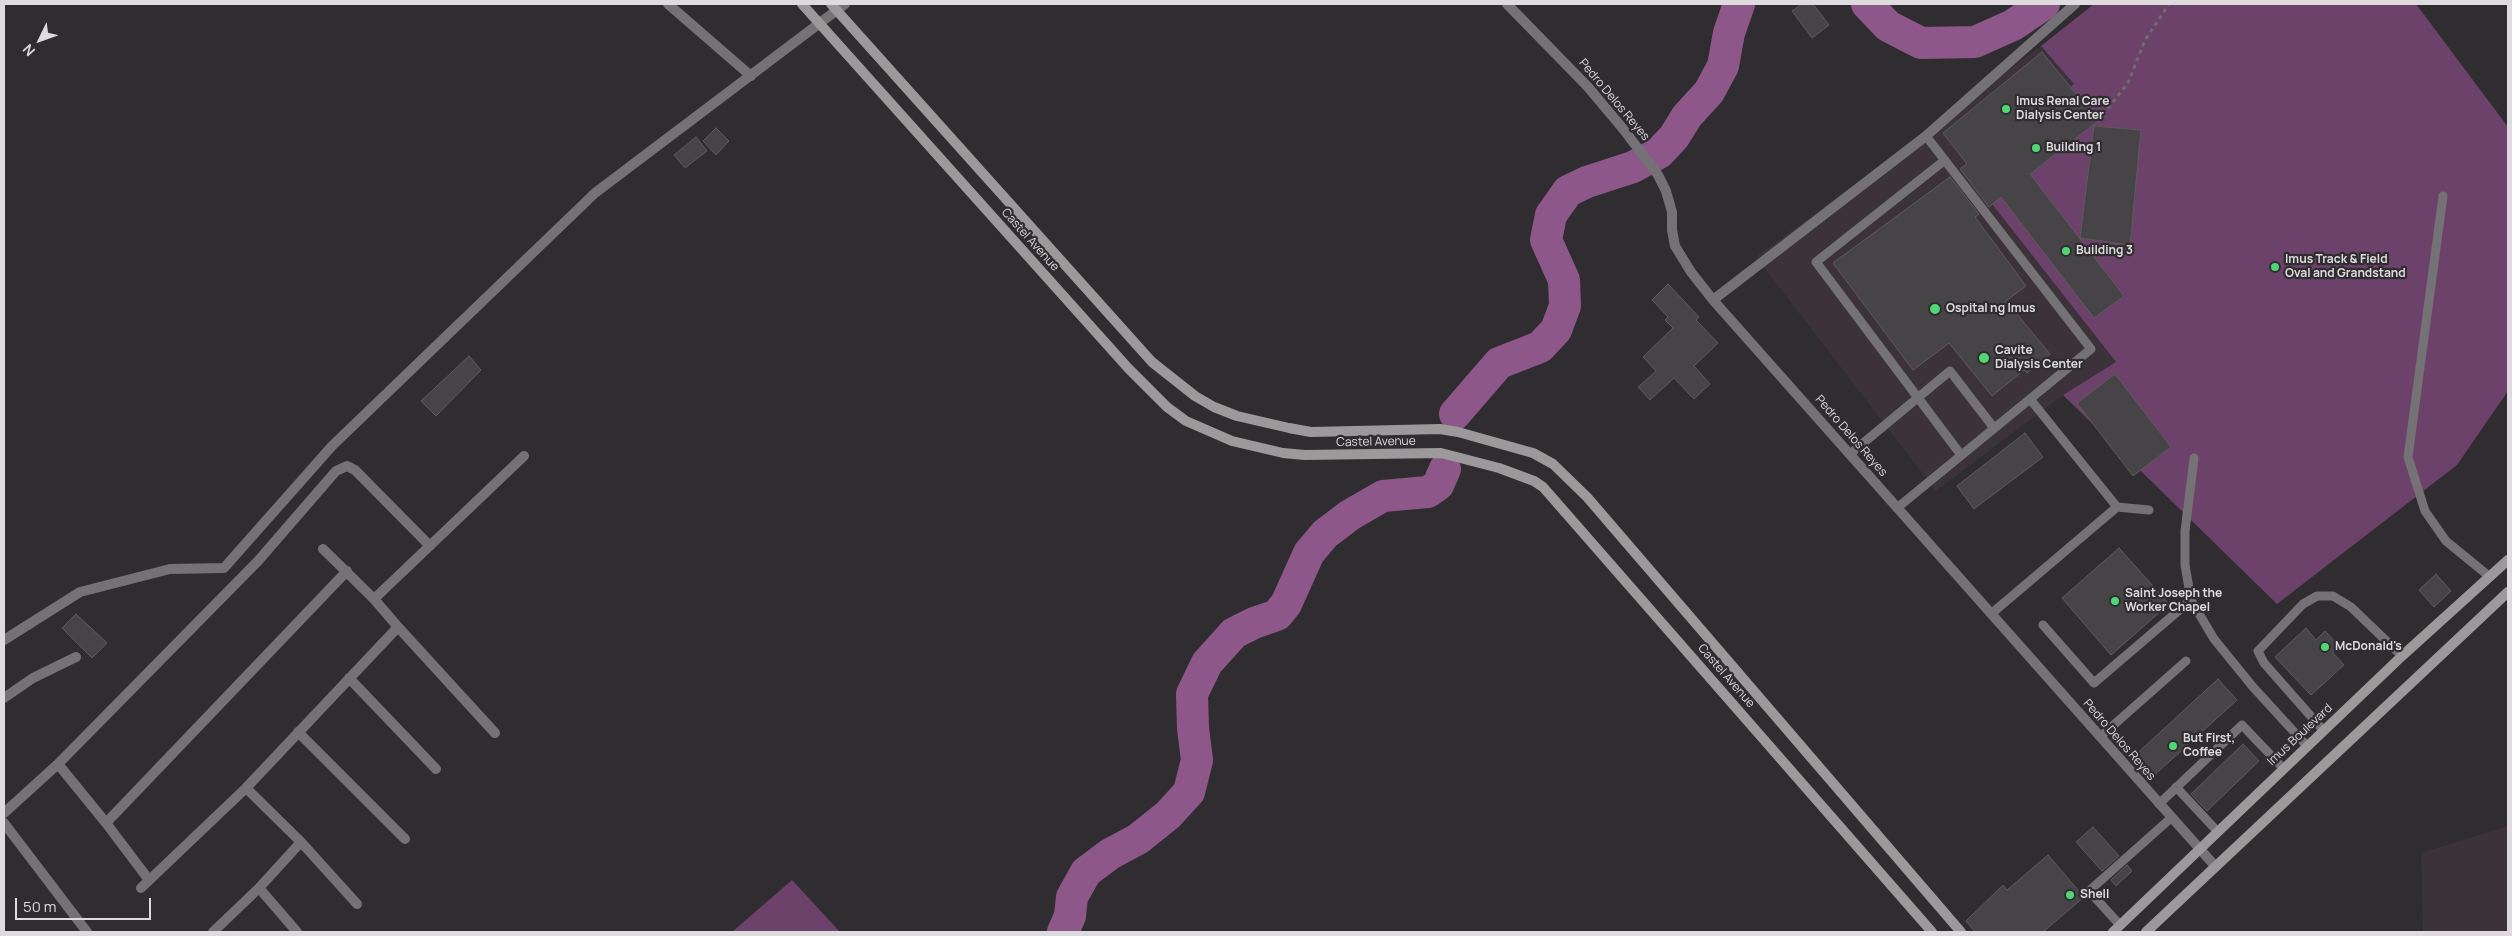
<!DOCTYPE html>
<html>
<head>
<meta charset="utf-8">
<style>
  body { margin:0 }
  #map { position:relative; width:2512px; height:936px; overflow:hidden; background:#302d30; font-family:Manrope,sans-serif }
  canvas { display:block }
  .frame { position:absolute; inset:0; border:5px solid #dddbdd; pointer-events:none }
  .north { position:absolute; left:15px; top:15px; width:50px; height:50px; -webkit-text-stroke:4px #302d30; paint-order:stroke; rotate:228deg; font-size:14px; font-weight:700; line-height:20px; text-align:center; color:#dddbdd }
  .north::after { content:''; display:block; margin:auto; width:18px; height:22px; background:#dddbdd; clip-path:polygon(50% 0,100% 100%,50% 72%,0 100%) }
  .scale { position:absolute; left:15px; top:898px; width:136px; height:22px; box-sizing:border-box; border:2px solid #dddbdd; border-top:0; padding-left:6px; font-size:15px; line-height:18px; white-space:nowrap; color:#dddbdd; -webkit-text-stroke:4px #302d30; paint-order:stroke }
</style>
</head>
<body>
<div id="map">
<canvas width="2512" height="936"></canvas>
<div class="frame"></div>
<div class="north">N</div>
<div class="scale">50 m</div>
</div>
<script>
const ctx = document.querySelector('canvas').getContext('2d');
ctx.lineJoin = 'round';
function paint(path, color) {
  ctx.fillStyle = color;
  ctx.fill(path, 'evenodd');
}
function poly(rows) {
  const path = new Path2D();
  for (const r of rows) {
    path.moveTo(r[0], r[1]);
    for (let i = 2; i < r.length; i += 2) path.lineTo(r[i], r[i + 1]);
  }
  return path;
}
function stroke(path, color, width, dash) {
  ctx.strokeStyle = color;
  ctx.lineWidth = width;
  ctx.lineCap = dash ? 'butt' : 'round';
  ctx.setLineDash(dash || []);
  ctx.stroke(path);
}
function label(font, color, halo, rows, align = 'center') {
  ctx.font = font + ' Manrope,sans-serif';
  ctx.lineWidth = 4.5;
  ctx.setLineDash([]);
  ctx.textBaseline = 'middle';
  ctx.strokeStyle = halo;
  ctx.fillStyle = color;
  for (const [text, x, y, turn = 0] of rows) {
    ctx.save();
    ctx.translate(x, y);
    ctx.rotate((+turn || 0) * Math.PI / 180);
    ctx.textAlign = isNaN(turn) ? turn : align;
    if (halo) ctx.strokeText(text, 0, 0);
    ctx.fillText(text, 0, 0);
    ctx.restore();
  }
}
paint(poly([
  [2041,46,2075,84,1966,172,2116,362,2063,395,1936,491,1756,257],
  [2508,826,2508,932,2423,932,2421,853]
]), '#3b323a');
paint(poly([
  [2094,4,2416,4,2508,127,2508,391,2457,465,2277,604,2063,395,2116,362,1966,171,2074,84,2041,46],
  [792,880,840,932,732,932]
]), '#6c426a');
stroke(poly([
  [1867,4,1888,26,1921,43,1975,42,2013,25,2044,4],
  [1455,414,1499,363,1540,347,1556,330,1565,306,1564,280,1546,240,1551,215,1568,191,1587,182,1633,167,1659,153,1674,137,1687,116,1709,92,1723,66,1729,33,1739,4],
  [1063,932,1070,916,1072,897,1086,872,1110,854,1138,839,1168,815,1189,792,1197,760,1193,728,1192,694,1207,663,1234,633,1254,623,1277,615,1286,604,1309,553,1325,534,1350,515,1383,496,1428,492,1438,485,1445,469]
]), '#8e578a', 32);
const building = poly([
  [1802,4,1813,4,1829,25,1812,38,1792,11,1802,4],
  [2042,52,2098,121,2030,174,2124,296,2094,318,2001,197,1989,207,1960,169,1967,164,1943,133,2042,52],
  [2094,126,2141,130,2130,245,2080,238,2094,126],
  [716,128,729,141,716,155,703,141,716,128],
  [696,137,707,151,685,168,674,155,696,137],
  [1950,177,1979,214,1975,217,2026,286,2006,301,2050,354,2027,373,2024,370,1992,396,1949,343,1913,370,1833,263,1950,177],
  [1668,284,1699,317,1696,320,1718,343,1694,366,1710,384,1694,399,1674,378,1650,400,1638,387,1656,371,1643,357,1673,328,1665,320,1668,317,1652,300,1668,284],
  [469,356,481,370,436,416,421,401,469,356],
  [2115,374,2171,447,2133,476,2077,403,2115,374],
  [2025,433,2043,457,1974,509,1957,486,2025,433],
  [2119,548,2169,604,2111,655,2062,598,2119,548],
  [2436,574,2451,591,2434,607,2419,590,2436,574],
  [76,614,107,643,92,658,62,628,76,614],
  [2306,628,2316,640,2325,631,2340,647,2333,653,2344,665,2311,695,2275,657,2306,628],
  [2218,679,2237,700,2149,780,2130,760,2218,679],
  [2243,744,2259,761,2207,811,2191,794,2243,744],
  [2093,827,2119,856,2102,871,2076,842,2093,827],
  [2048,855,2084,897,2043,932,1975,932,1966,921,2003,885,2007,890,2048,855],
  [2127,865,2132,871,2116,886,2111,880,2127,865]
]);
paint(building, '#474447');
stroke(building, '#5e5a5e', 1);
stroke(poly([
  [2098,121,2128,83,2145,40,2169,4]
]), '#6e6c6e', 3, [4, 4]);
stroke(poly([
  [1945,160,1816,262,1961,455],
  [2443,196,2408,457,2425,511,2446,541,2490,577],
  [1850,454,1950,371,1994,428],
  [2194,458,2185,531,2185,565,2191,600,2214,639,2253,687,2307,746],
  [2117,507,2149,510],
  [1897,508,2091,349,1926,136],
  [1991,614,2117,507,2030,399],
  [2043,625,2094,683,2191,600],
  [2323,730,2264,663,2258,651,2303,604,2317,596,2333,596,2351,607,2402,656],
  [2100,737,2186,661],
  [2176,787,2217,831],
  [2159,804,2242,725,2283,768],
  [2120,925,2089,891,2171,818]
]), '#747274', 9);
stroke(poly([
  [668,4,751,76],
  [1507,4,1588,87,1624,130,1658,175,1666,191,1672,212,1672,230,1675,246,1691,272,1713,300,2215,866],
  [1713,300,1926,136,2075,4],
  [374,599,524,456],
  [398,627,495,733],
  [4,640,80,592,170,569,224,568,332,446,595,193,845,4],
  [349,678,436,769],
  [4,698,33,678,76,657],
  [298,732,405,839],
  [58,764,106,823,347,571],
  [4,813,58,764,258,561,336,471,347,466,355,470,430,546],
  [4,823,87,932],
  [106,823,149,880],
  [301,842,357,904],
  [141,888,246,788],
  [213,932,259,888],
  [297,932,259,888,301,842,246,788,398,627,374,599,323,549]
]), '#747274', 10);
stroke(poly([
  [802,4,1128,368,1167,407,1186,421,1232,441,1283,453,1305,455,1441,453,1499,468,1534,481,1543,487,1932,932],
  [831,4,1152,362,1195,396,1214,407,1237,416,1289,428,1311,432,1440,429,1458,432,1533,453,1553,464,1587,497,1961,932],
  [2113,932,2402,656,2508,560],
  [2146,932,2508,592]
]), '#9c999b', 10);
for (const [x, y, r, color] of [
  [2006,109,5,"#50d674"],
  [2036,148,5,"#50d674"],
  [2066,251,5,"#50d674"],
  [2275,267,5,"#50d674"],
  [1935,309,6,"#50d674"],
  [1984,358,6,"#50d674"],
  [2115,601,5,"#50d674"],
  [2325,647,5,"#50d674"],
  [2173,746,5,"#50d674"],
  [2070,895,5,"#50d674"]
]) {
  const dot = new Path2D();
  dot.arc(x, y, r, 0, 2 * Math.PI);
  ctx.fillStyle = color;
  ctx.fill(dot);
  stroke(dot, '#302d30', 2);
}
label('12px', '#dddbdd', '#302d30', [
  ["Pedro Delos Reyes",1614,100,50],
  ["Castel Avenue",1030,240,48],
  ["Pedro Delos Reyes",1851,436,49],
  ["Castel Avenue",1376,442,-1],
  ["Castel Avenue",1726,676,49],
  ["Imus Boulevard",2300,735,-43],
  ["Pedro Delos Reyes",2119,740,49]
]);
label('bold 12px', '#dddbdd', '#302d30', [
  ["Imus Renal Care",2016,102],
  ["Dialysis Center",2016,116],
  ["Building 1",2046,148],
  ["Building 3",2076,251],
  ["Imus Track & Field",2285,260],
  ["Oval and Grandstand",2285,274],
  ["Ospital ng Imus",1946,309],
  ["Cavite",1995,351],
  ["Dialysis Center",1995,365],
  ["Saint Joseph the",2125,594],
  ["Worker Chapel",2125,608],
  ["McDonald's",2335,647],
  ["But First,",2183,739],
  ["Coffee",2183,753],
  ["Shell",2080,895]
], 'left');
</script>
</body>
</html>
